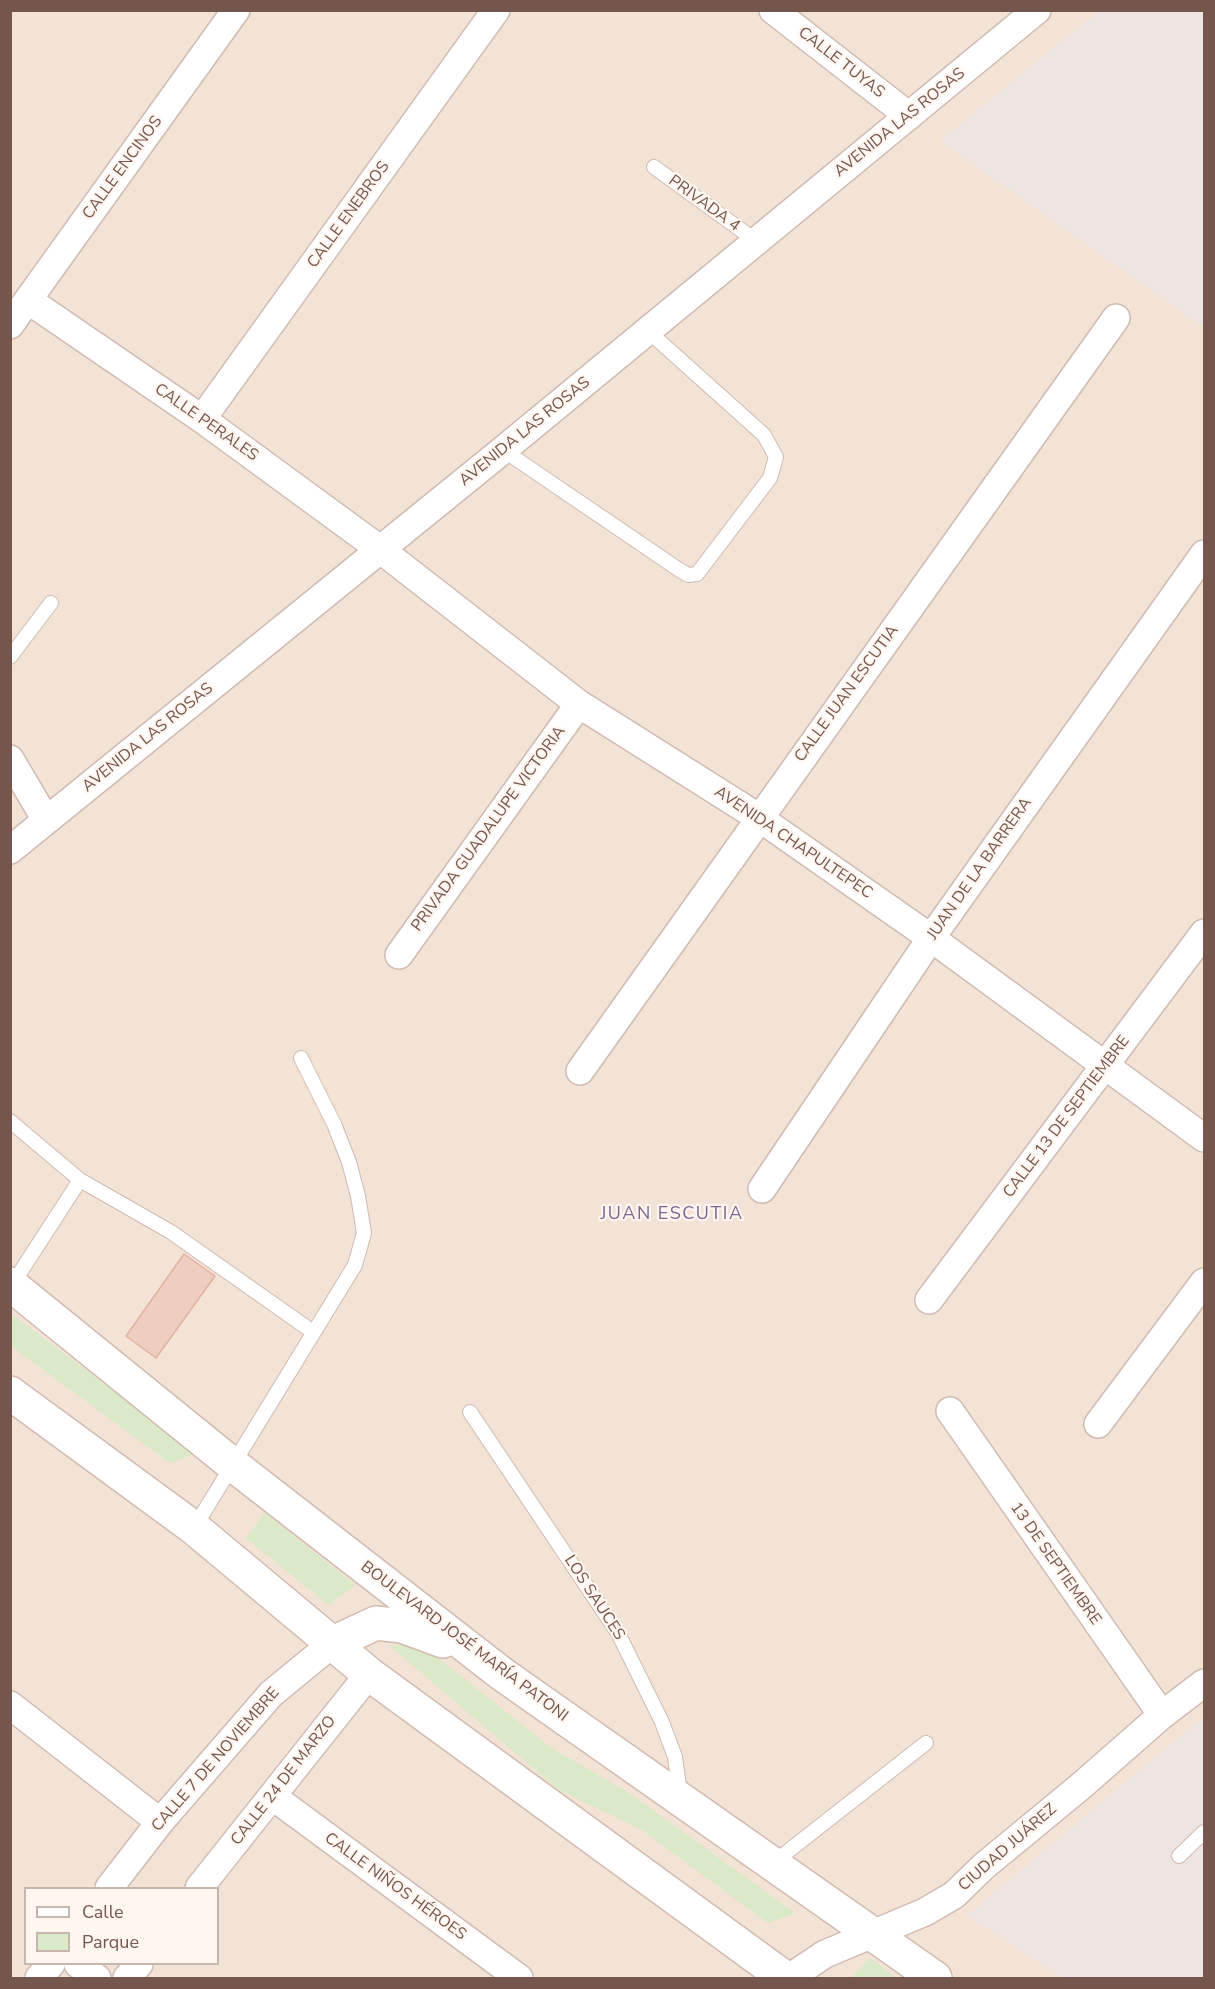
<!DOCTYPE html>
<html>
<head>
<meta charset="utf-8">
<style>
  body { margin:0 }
  #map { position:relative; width:1215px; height:1989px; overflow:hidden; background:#fcf2e9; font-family:"Nunito Sans",sans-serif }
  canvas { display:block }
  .frame { position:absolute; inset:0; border:12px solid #75564d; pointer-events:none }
  .legend { position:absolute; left:24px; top:1887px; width:195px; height:78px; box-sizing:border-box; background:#fef6ef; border:2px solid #c7b6ae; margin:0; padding:8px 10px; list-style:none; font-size:18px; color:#75564d }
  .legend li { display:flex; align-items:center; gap:12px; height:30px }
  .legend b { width:30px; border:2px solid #c7b6ae }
</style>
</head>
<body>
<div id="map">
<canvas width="1215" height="1989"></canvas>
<div class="frame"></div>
<ul class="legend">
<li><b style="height:8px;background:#fff"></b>Calle</li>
<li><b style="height:16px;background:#dae9c7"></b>Parque</li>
</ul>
</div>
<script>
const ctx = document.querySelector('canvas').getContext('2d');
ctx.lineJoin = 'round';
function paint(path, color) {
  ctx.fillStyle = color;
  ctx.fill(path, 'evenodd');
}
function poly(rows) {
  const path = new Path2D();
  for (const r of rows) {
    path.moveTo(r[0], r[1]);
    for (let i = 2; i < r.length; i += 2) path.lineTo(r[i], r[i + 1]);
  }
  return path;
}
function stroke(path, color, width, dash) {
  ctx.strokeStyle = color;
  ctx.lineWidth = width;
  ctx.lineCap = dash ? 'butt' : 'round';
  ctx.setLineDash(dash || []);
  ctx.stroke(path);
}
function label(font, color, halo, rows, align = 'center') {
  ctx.font = font + ' "Nunito Sans",sans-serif';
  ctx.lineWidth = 4.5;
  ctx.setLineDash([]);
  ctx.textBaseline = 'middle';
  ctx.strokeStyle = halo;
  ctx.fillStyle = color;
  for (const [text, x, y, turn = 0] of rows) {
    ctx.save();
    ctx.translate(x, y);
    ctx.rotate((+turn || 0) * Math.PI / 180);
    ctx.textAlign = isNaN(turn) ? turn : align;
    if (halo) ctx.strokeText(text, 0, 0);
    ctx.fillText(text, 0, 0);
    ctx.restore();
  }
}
paint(poly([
  [11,11,1204,11,1204,1978,11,1978],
  [26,1888,218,1888,218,1964,26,1964]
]), '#f3e3d7');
paint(poly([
  [1099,11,1204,11,1204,327,941,141],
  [1204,1717,1204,1978,1063,1978,968,1915]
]), '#ede5e2');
paint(poly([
  [10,1313,197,1453,170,1463,11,1346],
  [265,1513,355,1585,329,1605,246,1538],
  [418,1642,550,1747,629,1793,795,1913,768,1923,642,1830,559,1790,390,1646],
  [870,1958,897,1978,851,1978]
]), '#dae9c7');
const building = poly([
  [184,1254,215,1276,156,1358,126,1336,184,1254]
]);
paint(building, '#f0cdc1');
stroke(building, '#e2b2a2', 1.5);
const service = poly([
  [654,167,755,240],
  [503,450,678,569,688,575,697,574,770,478,776,457,764,435,648,331],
  [10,657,51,603],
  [10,1121,80,1180,12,1285],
  [80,1180,171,1232,313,1332],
  [470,1412,618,1633,662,1722,675,1757,680,1793],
  [194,1528,355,1265,364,1233,358,1196,349,1162,334,1124,301,1058],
  [1179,1856,1204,1832],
  [773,1863,926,1743]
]);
const minor = poly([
  [773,10,909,116],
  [28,300,202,419,381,550,579,704,758,817,931,938,1204,1138],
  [10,325,236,10],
  [202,419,496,10],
  [10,759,46,820],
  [10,850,503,450,1037,10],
  [399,955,579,704],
  [580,1071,1116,318],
  [762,1189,931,938,1204,554],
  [929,1300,1204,933],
  [950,1411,1162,1715],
  [1098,1424,1204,1282],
  [10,1705,160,1822],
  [272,1796,519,1978],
  [109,1888,160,1822,271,1694,333,1643],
  [199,1888,369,1674],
  [78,1964,97,1978],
  [39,1978,51,1964],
  [127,1978,139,1964],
  [789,1978,825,1954,925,1912,954,1895,984,1866,1081,1786,1162,1715,1204,1683]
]);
const secondary = poly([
  [10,1284,232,1464,502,1674,935,1978],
  [10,1393,194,1528,369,1674,785,1978],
  [333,1643,376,1623,402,1626,443,1641]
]);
stroke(service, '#d0bab1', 16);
stroke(minor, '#d0bab1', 30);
stroke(secondary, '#d2baaf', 36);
stroke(service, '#fff', 14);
stroke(minor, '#fff', 27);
stroke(secondary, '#fff', 33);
label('16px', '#75564d', '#fef6ef', [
  ["CALLE TUYAS",841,63,38],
  ["AVENIDA LAS ROSAS",900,123,-39],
  ["CALLE ENCINOS",123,168,-54],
  ["PRIVADA 4",704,204,36],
  ["CALLE ENEBROS",349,215,-54],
  ["CALLE PERALES",206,423,35],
  ["AVENIDA LAS ROSAS",525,432,-39],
  ["CALLE JUAN ESCUTIA",847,694,-54],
  ["AVENIDA LAS ROSAS",148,738,-39],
  ["PRIVADA GUADALUPE VICTORIA",489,829,-54],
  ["AVENIDA CHAPULTEPEC",793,843,34],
  ["JUAN DE LA BARRERA",980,869,-55],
  ["CALLE 13 DE SEPTIEMBRE",1067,1117,-53],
  ["13 DE SEPTIEMBRE",1055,1564,55],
  ["LOS SAUCES",594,1598,57],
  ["BOULEVARD JOSÉ MARÍA PATONI",464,1642,37],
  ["CALLE 7 DE NOVIEMBRE",216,1760,-49],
  ["CALLE 24 DE MARZO",284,1781,-52],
  ["CIUDAD JUÁREZ",1008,1848,-41],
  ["CALLE NIÑOS HÉROES",395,1887,36]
]);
ctx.letterSpacing = '1.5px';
label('18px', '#7c6591', '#fef6ef', [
  ["JUAN ESCUTIA",672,1215]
]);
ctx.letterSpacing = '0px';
</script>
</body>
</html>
